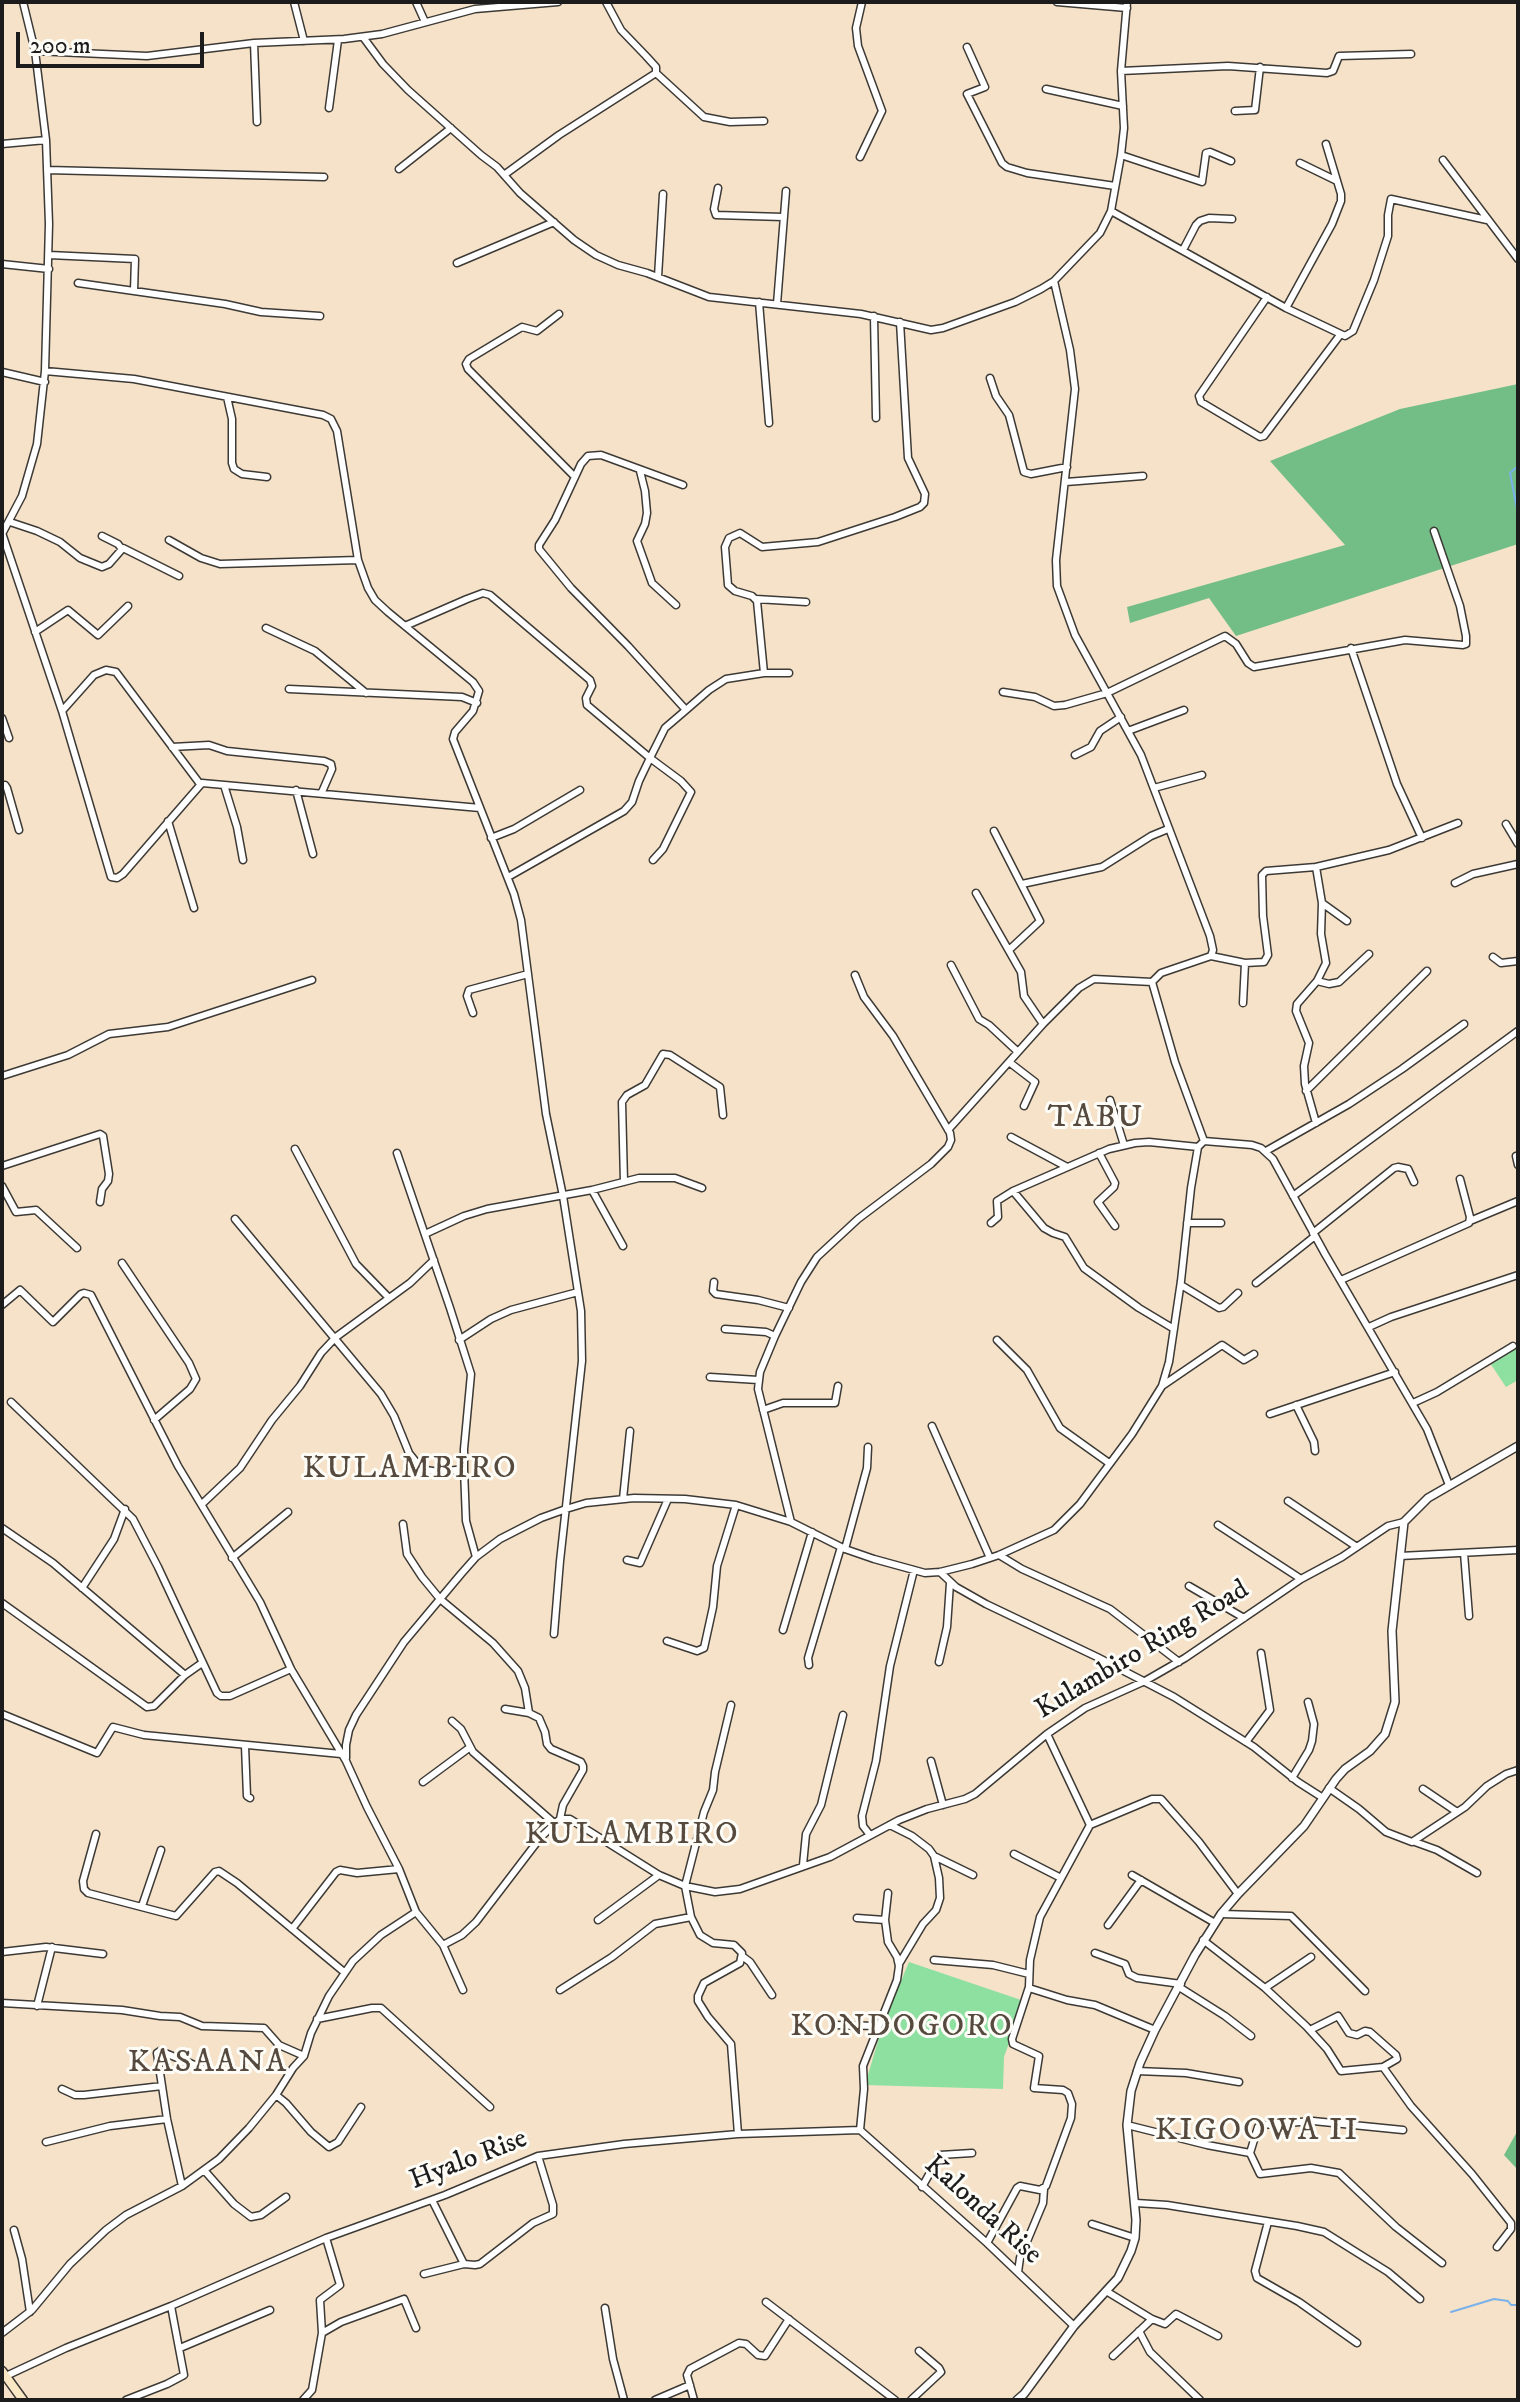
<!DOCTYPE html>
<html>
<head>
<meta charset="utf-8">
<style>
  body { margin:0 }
  #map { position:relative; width:1520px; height:2402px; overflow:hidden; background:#f5e2c9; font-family:"IM FELL DW Pica",serif }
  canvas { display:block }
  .frame { position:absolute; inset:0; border:4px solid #1c1c1c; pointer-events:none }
  .scale { position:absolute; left:16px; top:32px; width:188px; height:36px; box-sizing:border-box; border:4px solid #1c1c1c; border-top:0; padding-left:10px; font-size:24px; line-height:28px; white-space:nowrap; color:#1c1c1c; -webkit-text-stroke:6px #fdfcf7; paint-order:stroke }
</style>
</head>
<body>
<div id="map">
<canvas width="1520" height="2402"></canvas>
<div class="frame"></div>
<div class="scale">200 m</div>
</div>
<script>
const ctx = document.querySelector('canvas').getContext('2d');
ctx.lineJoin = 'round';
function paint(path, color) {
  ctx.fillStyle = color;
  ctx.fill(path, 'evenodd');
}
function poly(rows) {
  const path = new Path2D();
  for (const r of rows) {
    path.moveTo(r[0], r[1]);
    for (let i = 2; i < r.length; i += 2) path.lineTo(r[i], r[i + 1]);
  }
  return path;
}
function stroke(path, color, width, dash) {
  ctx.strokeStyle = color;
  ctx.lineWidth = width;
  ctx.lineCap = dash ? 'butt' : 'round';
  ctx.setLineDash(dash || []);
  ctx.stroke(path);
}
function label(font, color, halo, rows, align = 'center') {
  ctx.font = font + ' "IM FELL DW Pica",serif';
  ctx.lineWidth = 6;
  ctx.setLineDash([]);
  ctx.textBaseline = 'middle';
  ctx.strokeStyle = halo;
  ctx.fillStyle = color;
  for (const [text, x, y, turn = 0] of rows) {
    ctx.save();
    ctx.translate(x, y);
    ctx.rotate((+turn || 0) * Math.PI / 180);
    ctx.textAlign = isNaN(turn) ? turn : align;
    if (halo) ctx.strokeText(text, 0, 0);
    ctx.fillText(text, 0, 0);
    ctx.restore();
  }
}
paint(poly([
  [1518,1345,1518,1380,1506,1387,1490,1363],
  [909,1962,1024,2001,1004,2057,1003,2089,865,2085,883,2024]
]), '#8ee0a0');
paint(poly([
  [1518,384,1518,492,1516,493,1518,503,1518,544,1236,636,1209,598,1130,623,1127,607,1345,545,1270,461,1400,409],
  [1518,2130,1518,2170,1504,2155]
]), '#72be86');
stroke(poly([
  [1518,466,1510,473,1518,514],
  [1451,2312,1494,2299,1508,2301,1511,2305,1518,2305]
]), '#7bb1e9', 2);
const minor = poly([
  [294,2,304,41],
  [416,2,425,22],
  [1057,2,1127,8],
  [363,37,383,64,408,90,481,155,497,167,520,193,574,240,596,255,618,265,647,273,709,297,861,314,931,330,943,328,1015,302,1041,289,1054,281,1100,233,1111,211,1121,155,1124,128,1121,71,1127,2],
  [254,43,257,122],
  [967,47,985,87,967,94,1002,163,1007,167,1027,173,1115,186],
  [35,51,147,56,254,43,344,39,382,34,475,9,558,2],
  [1121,71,1228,66,1327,73,1333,71,1339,56,1411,54],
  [656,73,704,117,730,122,764,121],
  [1046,89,1123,106],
  [329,108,338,40],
  [1235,111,1255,110,1260,67],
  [2,144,46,140],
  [1121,155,1202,182,1206,153,1210,152,1231,161],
  [860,157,882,111,858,46,856,28,862,2],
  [1443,160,1518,259],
  [1300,163,1337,181],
  [399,169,451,128],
  [47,170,324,177],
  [504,175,559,135,656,73,656,67,646,56,621,30,606,2],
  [718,188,714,209,716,215,783,217],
  [1111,211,1286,308,1345,336,1353,331,1374,280,1388,236,1388,215,1391,199,1487,220],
  [1183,250,1196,225,1200,221,1209,218,1232,219],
  [49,255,135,259,134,291],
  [457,263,554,222],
  [2,264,49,269],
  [658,277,663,194],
  [1054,281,1070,350,1075,389,1056,560,1057,586,1075,635,1141,755,1210,936,1213,950,1211,956,1161,973,1152,982,1175,1062,1204,1141],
  [78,283,225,304,261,312,320,316],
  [1267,297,1199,396,1201,402,1260,437,1264,436,1340,335],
  [759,302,769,423],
  [777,304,786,191],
  [1286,308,1332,224,1341,201,1341,194,1326,144],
  [559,314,537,331,522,327,469,359,466,364,468,369,575,477],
  [874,316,876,418],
  [45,371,134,379,323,415,331,419,337,431,358,560,368,588,375,600,388,612,473,682,479,691,473,711,455,732,453,739,514,894,521,920,546,1114,563,1196,581,1311,582,1361,560,1561,554,1634],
  [2,372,45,382],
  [990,378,996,396,1009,415,1024,472,1031,474,1067,467],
  [227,397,232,419,232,463,234,469,242,474,267,477],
  [640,471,645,491,647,513,645,524,637,541,652,583,676,605],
  [1066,482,1143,476],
  [683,485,601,455,588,456,581,464,555,520,539,545,539,549,571,588,628,646,686,710,709,690,726,679,764,673,789,673],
  [10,522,37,531,60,542,80,558,102,567,109,564,123,548,179,576],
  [2,533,62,711,111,877,117,878,123,874,202,783,480,808],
  [2,534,22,496,37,444,45,371,49,224,46,140,35,51,23,2],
  [102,536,118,544,121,548],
  [169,540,201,558,220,564,358,560],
  [756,599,806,602],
  [405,626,467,599,483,593,490,595,590,680,592,686,586,698,587,705,650,758,639,781,632,802,624,811,508,877],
  [266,628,315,651,366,693],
  [35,632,68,610,98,635,128,606],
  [1351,648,1397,784,1422,838],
  [764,673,757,601,752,596,735,591,728,585,725,547,729,538,740,533,762,547,818,542,895,517,920,507,924,503,925,494,908,458,900,322],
  [289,689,462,697,477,703],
  [1003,692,1035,697,1054,706,1065,705,1107,693,1225,636,1236,644,1248,663,1254,667,1405,640,1463,645,1466,644,1466,636,1460,606,1434,531],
  [62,711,94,675,106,670,116,672,200,784],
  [2,718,9,738],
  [1128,731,1184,710],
  [172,747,209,745,227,751,324,761,331,764,332,769,322,792],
  [1075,755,1091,747,1100,731,1121,717],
  [2,785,5,785,7,788,19,830],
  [224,785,237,827,243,860],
  [1154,788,1202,775],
  [296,790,313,854],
  [168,821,194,908],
  [1506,824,1518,844],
  [994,831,1040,921,1009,950],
  [491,838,514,829,580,790],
  [653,860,663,849,691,792,681,781,650,758,665,728,686,710],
  [1455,883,1473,874,1518,864],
  [1022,884,1102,867,1151,836,1168,829],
  [976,893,1021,972,1024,996,1043,1024],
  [1322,903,1347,921],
  [1211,956,1245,963,1243,1003],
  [1493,957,1501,963,1518,961],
  [1245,963,1264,962,1268,955,1263,916,1262,875,1266,871,1316,867],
  [951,965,979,1019,989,1025,1018,1052],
  [1317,981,1329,984,1339,982,1369,954],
  [473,1013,467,996,469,990,528,974],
  [1009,1062,1035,1082,1024,1106],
  [2,1076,68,1055,109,1034,168,1027,312,980],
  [1306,1091,1427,971],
  [1110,1100,1124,1145],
  [1316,1123,1305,1084,1304,1066,1309,1043,1296,1011,1297,1004,1317,981,1326,963,1321,934,1322,903,1316,867,1389,850,1458,823],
  [948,1130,1043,1024,1079,988,1094,979,1152,982],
  [1011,1137,1067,1167],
  [1204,1141,1252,1145,1261,1148,1273,1159,1325,1254,1427,1429,1449,1485],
  [295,1149,356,1264,389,1298],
  [1266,1151,1349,1104,1402,1069,1464,1024],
  [397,1153,450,1308,471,1374,464,1449,464,1469,466,1521,476,1557],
  [1099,1153,1115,1183,1114,1187,1098,1202,1115,1226],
  [1516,1156,1518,1165],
  [2,1166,100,1134,103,1136,109,1174,108,1181,102,1189,100,1202],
  [624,1182,622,1102,627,1095,645,1085,663,1054,670,1055,720,1087,723,1115],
  [2,1186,16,1212,36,1210,77,1248],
  [592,1190,623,1246],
  [1013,1191,1044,1228,1053,1233,1065,1237,1084,1268,1139,1308,1174,1329],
  [1293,1196,1518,1031],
  [235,1219,381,1394,394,1416,409,1453,417,1463,426,1470,439,1472,464,1469],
  [1470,1221,1518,1201],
  [991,1223,998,1217,997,1201,1013,1191,1109,1149,1135,1143,1149,1142,1198,1147],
  [1187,1223,1221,1223],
  [1313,1233,1394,1168,1398,1167,1408,1169,1414,1182],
  [425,1234,464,1216,487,1209,592,1190,639,1178,675,1178,702,1188],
  [122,1263,189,1363,196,1379,190,1389,154,1420],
  [1341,1280,1469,1223,1470,1217,1460,1179],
  [714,1282,713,1291,716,1294,758,1300,789,1308],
  [1256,1283,1315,1236],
  [1181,1285,1219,1308,1223,1307,1238,1293],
  [2,1305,20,1290,53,1322,81,1294,84,1293,91,1295,178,1466,260,1602,291,1669,346,1761,367,1807,399,1869,416,1912,443,1945,462,1935,476,1922,541,1837,560,1819,570,1819,659,1875,685,1886,715,1892,740,1889,830,1857,899,1820,927,1809,965,1799,975,1794,1047,1734,1085,1708,1145,1681,1185,1658,1301,1579,1342,1557,1388,1526,1404,1522],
  [1369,1327,1391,1317,1518,1275],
  [725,1329,766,1332,775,1336],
  [459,1340,491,1319,511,1310,578,1292],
  [997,1340,1027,1370,1060,1428,1109,1463],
  [710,1377,758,1380],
  [1162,1386,1222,1345,1244,1360,1254,1354],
  [11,1402,133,1519,158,1567,217,1693,221,1696,230,1696,291,1669],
  [1413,1403,1437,1392,1513,1346],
  [1296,1405,1314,1442,1315,1451],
  [763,1410,783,1403,835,1403,838,1386],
  [1270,1414,1395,1372],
  [932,1426,990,1558],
  [623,1499,630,1431],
  [1288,1501,1357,1547],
  [202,1504,240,1468,272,1420,300,1386,321,1353,336,1337,410,1283,434,1260],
  [791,1522,758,1389,760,1372,775,1336,801,1282,817,1257,858,1219,931,1164,948,1147,951,1140,950,1133,893,1036,864,997,855,975],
  [403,1524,407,1554,422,1577,440,1599,493,1643,518,1671,525,1688,529,1713],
  [1218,1525,1301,1579],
  [2,1528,53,1563,185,1675],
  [845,1549,867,1468,868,1447],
  [1464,1553,1469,1616],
  [999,1555,1022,1569,1110,1609,1179,1662],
  [1400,1556,1518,1550],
  [232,1558,288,1512],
  [627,1560,640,1563,668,1499],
  [940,1572,956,1587,986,1604,1097,1657,1174,1697,1254,1747,1298,1782,1323,1798],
  [1189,1586,1244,1618],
  [82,1588,114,1539,125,1509],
  [2,1603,147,1707,154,1706,185,1675,202,1663],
  [783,1630,812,1532],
  [667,1641,697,1651,704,1648,713,1607,717,1566,736,1505],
  [939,1662,947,1627,950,1583],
  [809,1665,808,1658,841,1547],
  [731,1705,715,1772,713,1790,704,1812,685,1886,691,1917,700,1935,713,1943,734,1945,742,1953,740,1963,704,1983,698,1996,698,2001,708,2017,731,2044,738,2134],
  [505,1709,529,1713,539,1718,545,1732,547,1744,551,1749,581,1762,583,1766,583,1770,563,1805,560,1819],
  [2,1714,97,1753,113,1727,144,1735,341,1754],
  [452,1721,461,1729,473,1752,554,1823],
  [1047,1734,1090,1825],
  [1246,1742,1270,1710,1261,1653],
  [245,1746,247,1796,250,1798],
  [346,1758,346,1745,349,1730,356,1715,404,1642,461,1574,476,1557,500,1539,541,1518,566,1509,586,1503,634,1498,685,1499,736,1505,791,1522,845,1549,874,1559,925,1573,940,1572,972,1564,999,1555,1054,1530,1080,1504,1097,1481,1132,1434,1162,1386,1169,1362,1181,1281,1191,1188,1198,1147,1204,1141],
  [931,1761,943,1805],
  [1292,1778,1309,1750,1312,1741,1314,1724,1308,1702],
  [423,1782,469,1748],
  [1329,1788,1359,1809,1386,1832,1412,1842,1465,1807,1487,1786,1506,1774,1518,1770],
  [1423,1789,1457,1812],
  [890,1825,912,1836,929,1849,934,1856,939,1878,940,1898,936,1910,923,1924,899,1964],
  [1090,1825,1152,1799,1161,1799,1199,1842,1238,1894],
  [96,1834,83,1881,84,1889,88,1893,176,1916,215,1872,219,1871,237,1883,344,1972],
  [870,1835,863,1826,862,1816,876,1761,890,1666,914,1570],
  [1415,1842,1437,1850,1477,1873],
  [1014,1854,1061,1878],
  [934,1856,973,1875],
  [803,1865,806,1834,821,1805,843,1715],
  [1132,1875,1215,1923],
  [142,1906,161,1850],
  [1221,1914,1291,1916,1365,1991],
  [857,1918,885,1920,888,1942,897,1957,899,1966,897,1980,863,2066,864,2089,860,2130],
  [598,1920,659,1875],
  [885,1920,888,1893],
  [1108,1925,1141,1880],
  [292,1929,336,1872,340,1870,357,1873,399,1869],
  [1203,1940,1265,1988,1306,2026,1327,2049,1341,2071,1383,2067,1397,2059,1396,2055,1370,2032,1365,2031,1357,2035,1349,2033,1338,2016,1310,2030],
  [443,1945,463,1990],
  [2,1952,46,1947,103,1954],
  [1095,1953,1125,1964,1129,1974,1137,1978,1181,1984],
  [742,1956,750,1962,772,1995],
  [934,1960,993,1965,1029,1974],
  [1179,1987,1225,2016,1251,2036],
  [1029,1988,1067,2000,1095,2005,1155,2030],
  [1265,1988,1311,1957],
  [560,1990,612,1957,655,1924,691,1917],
  [2,2003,122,2010,160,2016,180,2017,202,2026,264,2028,279,2045,304,2056],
  [37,2006,52,1947],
  [317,2019,372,2008,381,2008,490,2107],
  [834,2025,878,2026],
  [1383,2067,1411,2106,1472,2174,1511,2223,1511,2229,1497,2247],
  [1137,2071,1186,2073,1239,2082],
  [62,2089,75,2095,84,2095,162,2086],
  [276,2095,286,2103,311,2132,329,2147,338,2142,361,2107],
  [1127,2125,1207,2145,1250,2153],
  [860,2130,987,2243,1074,2326],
  [1403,2130,1313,2121,1262,2125,1258,2127,1250,2153,1260,2174,1311,2168,1339,2173,1396,2227,1442,2263],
  [46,2142,110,2126,167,2119],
  [204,2170,234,2204,251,2217,261,2215,286,2197],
  [182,2186,167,2119,157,2053,160,2051,202,2068],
  [922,2187,940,2155,972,2153],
  [432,2200,464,2264],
  [1136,2203,1167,2205,1297,2226,1324,2232,1388,2272,1420,2299],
  [1268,2222,1255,2271,1257,2278,1299,2302,1357,2343],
  [1092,2224,1135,2238],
  [14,2230,22,2259,30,2312],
  [987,2243,1017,2188,1020,2186,1040,2190,1046,2186,1071,2118,1072,2104,1068,2093,1063,2090,1034,2088,1039,2056,1013,2044,1012,2039,1029,1987,1030,1960,1040,1917,1090,1825],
  [1018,2272,1020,2258,1043,2203,1044,2189],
  [424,2274,464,2264,475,2265,480,2264,533,2223,553,2214,553,2205,538,2156],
  [1106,2291,1152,2319,1165,2324,1176,2314,1218,2336],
  [766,2302,895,2400],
  [605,2308,613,2359,624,2400],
  [1139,2331,1150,2352,1200,2400],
  [2,2333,32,2310,70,2264,106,2230,126,2215,182,2186,219,2159,249,2128,276,2095,293,2068,304,2056,311,2033,329,1996,353,1961,381,1935,416,1912],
  [322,2333,341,2322,404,2299,416,2328],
  [180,2348,270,2310],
  [1113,2356,1152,2319],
  [6,2376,66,2348,171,2306,326,2238,445,2195,538,2156,624,2144,738,2134,860,2130],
  [126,2400,167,2384,184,2375,171,2306],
  [303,2400,312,2390,322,2333,320,2300,340,2285,326,2238],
  [655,2400,690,2385],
  [694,2400,687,2375,690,2369,739,2343,746,2344,758,2355,765,2356,789,2319],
  [911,2400,941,2372,939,2368,919,2351]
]);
const tertiary = poly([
  [1017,2400,1024,2394,1074,2326,1118,2278,1131,2251,1135,2238,1136,2220,1127,2125,1131,2091,1140,2063,1155,2030,1195,1955,1221,1914,1238,1894,1304,1826,1336,1779,1345,1769,1370,1751,1385,1734,1395,1702,1392,1631,1404,1522,1428,1498,1518,1446]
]);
const secondary = poly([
  [2,2371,23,2400]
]);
stroke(minor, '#3d3a36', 9);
stroke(tertiary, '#3d3a36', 10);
stroke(secondary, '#3d3a36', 11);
stroke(minor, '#fff', 6);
stroke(tertiary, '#fff', 7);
stroke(secondary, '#fae7c3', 8);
label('28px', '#1c1c1c', '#fdfcf7', [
  ["Kulambiro Ring Road",1143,1651,-31],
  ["Hyalo Rise",469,2161,-21],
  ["Kalonda Rise",982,2211,42]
]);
ctx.letterSpacing = '2px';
label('32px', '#564a3f', '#fdfcf7', [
  ["TABU",1096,1119],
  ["KULAMBIRO",410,1470],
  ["KULAMBIRO",632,1836],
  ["KONDOGORO",902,2028],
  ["KASAANA",208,2064],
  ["KIGOOWA II",1257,2132]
]);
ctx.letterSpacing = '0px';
</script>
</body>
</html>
